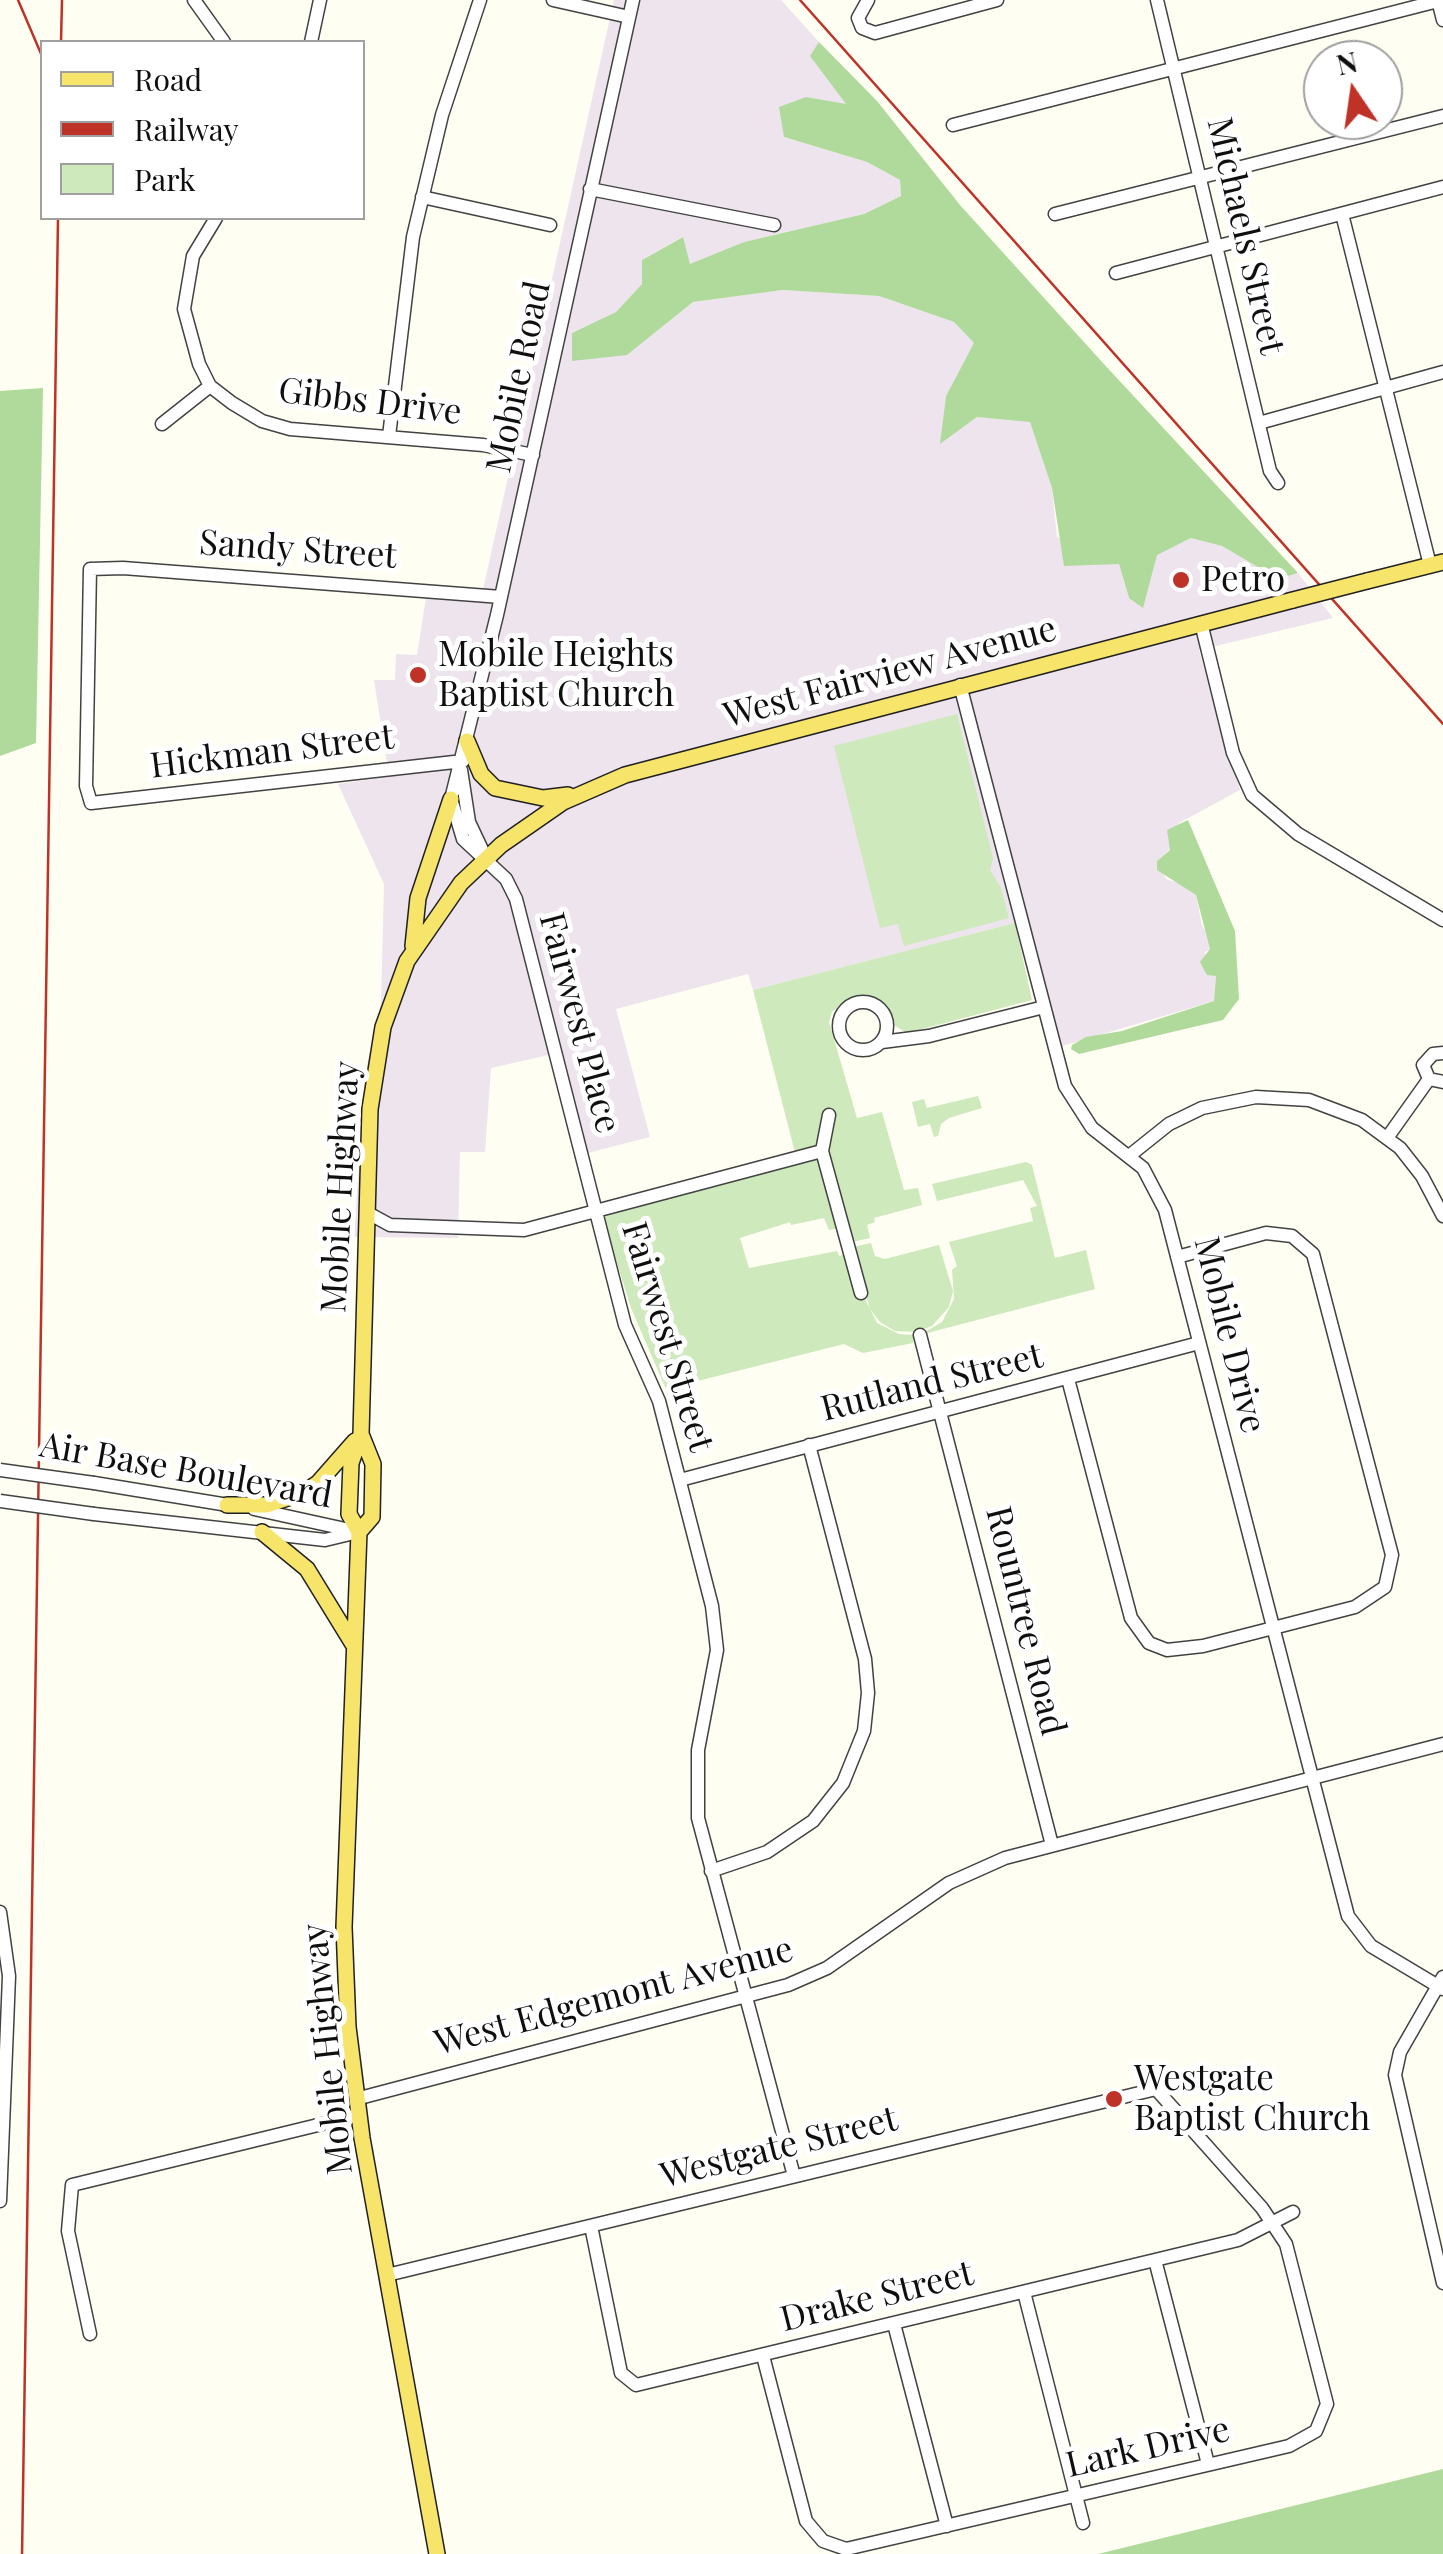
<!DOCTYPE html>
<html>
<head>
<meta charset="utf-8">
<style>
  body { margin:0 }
  #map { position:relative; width:1443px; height:2554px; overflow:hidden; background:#fffef2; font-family:"Playfair Display",serif }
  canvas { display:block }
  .legend { position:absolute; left:40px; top:40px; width:325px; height:180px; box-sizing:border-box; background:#fff; border:2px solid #9f9f9f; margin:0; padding:12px 18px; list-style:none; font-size:30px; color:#0f0f0f }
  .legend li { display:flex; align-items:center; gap:20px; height:50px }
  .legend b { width:50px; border:2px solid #9f9f9f }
  .north { position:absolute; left:1303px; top:40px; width:100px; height:100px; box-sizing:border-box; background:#fff; border:2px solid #9f9f9f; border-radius:50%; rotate:347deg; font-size:28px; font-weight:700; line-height:40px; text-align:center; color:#0f0f0f }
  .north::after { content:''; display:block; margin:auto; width:35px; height:45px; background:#bf3228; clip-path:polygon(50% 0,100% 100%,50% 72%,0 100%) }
</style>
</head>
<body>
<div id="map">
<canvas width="1443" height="2554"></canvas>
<ul class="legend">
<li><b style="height:12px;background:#f6e46b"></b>Road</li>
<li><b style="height:12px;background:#bf3228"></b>Railway</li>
<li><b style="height:28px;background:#cee9bb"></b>Park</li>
</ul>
<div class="north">N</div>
</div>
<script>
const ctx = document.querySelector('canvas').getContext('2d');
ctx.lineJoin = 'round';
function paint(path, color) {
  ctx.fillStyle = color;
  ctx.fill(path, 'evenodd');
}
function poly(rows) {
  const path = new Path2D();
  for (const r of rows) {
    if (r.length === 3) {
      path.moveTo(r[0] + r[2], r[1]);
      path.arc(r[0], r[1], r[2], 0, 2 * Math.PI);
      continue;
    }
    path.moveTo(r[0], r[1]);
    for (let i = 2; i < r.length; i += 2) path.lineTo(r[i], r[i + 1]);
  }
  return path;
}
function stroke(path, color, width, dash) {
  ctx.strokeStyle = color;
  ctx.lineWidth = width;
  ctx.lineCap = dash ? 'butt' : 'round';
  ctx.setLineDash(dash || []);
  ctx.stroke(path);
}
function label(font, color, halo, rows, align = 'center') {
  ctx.font = font + ' "Playfair Display",serif';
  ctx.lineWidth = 10;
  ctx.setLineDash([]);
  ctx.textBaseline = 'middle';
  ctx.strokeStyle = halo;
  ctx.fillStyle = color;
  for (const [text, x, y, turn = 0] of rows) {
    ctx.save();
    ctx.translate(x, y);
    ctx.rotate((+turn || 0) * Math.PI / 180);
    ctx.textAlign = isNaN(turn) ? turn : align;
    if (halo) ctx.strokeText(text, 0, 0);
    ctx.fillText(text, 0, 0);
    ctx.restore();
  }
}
paint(poly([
  [614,0,781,0,819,42,811,56,847,105,806,97,784,137,867,162,900,180,901,196,864,214,744,242,690,265,682,237,642,260,642,284,616,312,572,333,627,355,693,302,783,290,879,296,954,322,975,344,946,396,941,443,977,417,1030,421,1052,488,1057,537,1119,564,1129,598,1157,554,1191,538,1222,546,1278,579,1298,573,1333,618,1199,650,1240,790,1179,823,1170,849,1157,861,1166,879,1182,884,1196,895,1202,926,1210,937,1211,950,1204,952,1216,975,1214,1001,1049,1050,1015,923,753,990,748,974,616,1009,650,1137,576,1156,549,1055,491,1068,485,1152,460,1152,458,1238,354,1237,365,1074,381,1002,384,884,338,784,389,777,374,680,395,680,396,654,417,655,426,598,480,603]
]), '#eee4ee');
paint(poly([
  [957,714,993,858,990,870,1001,888,1009,918,904,946,898,924,880,928,834,746],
  [1015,923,1032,1000,907,1033,894,1025,883,1004,868,996,848,998,832,1012,829,1022,857,1118,882,1112,904,1190,918,1188,922,1205,874,1218,875,1222,867,1225,870,1238,843,1244,840,1228,829,1230,824,1218,791,1225,790,1222,740,1238,749,1268,837,1251,839,1256,846,1254,857,1298,864,1297,877,1323,899,1334,913,1335,913,1343,863,1353,844,1344,666,1389,631,1308,604,1221,606,1215,798,1164,753,990],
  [978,1096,982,1108,949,1118,941,1124,938,1136,934,1137,930,1124,918,1127,912,1102,924,1099,927,1108],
  [1026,1162,1032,1165,1055,1258,1086,1250,1095,1289,920,1335,942,1322,954,1299,952,1270,957,1266,949,1242,1033,1221,1030,1208,1037,1206,1023,1180,937,1201,932,1184],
  [871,1243,875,1256,885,1259,939,1245,953,1291,949,1307,932,1326,916,1332,895,1331,880,1322,870,1309,853,1247]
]), '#cee9bb');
paint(poly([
  [819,42,877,101,960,205,1102,362,1298,573,1278,579,1222,546,1191,538,1157,555,1143,608,1129,598,1119,564,1064,566,1052,488,1030,422,977,417,940,444,946,396,974,343,954,322,879,296,783,290,693,302,627,355,572,361,572,333,616,312,642,284,642,260,683,237,690,264,744,242,864,214,901,196,900,180,867,162,784,137,779,107,806,97,846,104,810,56],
  [43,388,36,743,0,756,0,391],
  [1188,820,1235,931,1239,999,1223,1020,1079,1054,1071,1049,1072,1045,1086,1037,1122,1031,1214,1001,1216,976,1207,975,1200,962,1210,949,1196,895,1157,870,1157,861,1170,850,1167,830],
  [1443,2469,1443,2554,1098,2554]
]), '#b0da9b');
const minor = poly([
  [194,0,224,42],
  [553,0,629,17],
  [633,0,497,615,451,799,463,839,506,879,516,899,625,1325,659,1401,712,1606,717,1650,698,1750,698,1818,794,2176],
  [868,0,858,18,862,28,875,33,997,0],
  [1157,0,1270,471,1278,483],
  [1438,0,1443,20],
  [311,42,320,0],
  [953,125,1438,1],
  [590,189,774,225],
  [422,197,550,225],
  [1055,214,1443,116],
  [1342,214,1430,565],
  [216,218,193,256,184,309,199,364,210,386,232,403,262,421,290,429,483,445,533,455],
  [1116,273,1443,187],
  [1259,423,1443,372],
  [162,424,210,386],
  [389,436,413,237,442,115,480,0],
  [1201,623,1233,753,1252,795,1298,834,1443,920],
  [960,685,1065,1086,1092,1128,1143,1168,1165,1210,1348,1916,1371,1946,1443,1989],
  [463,761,91,803,86,786,90,569,123,568,501,597],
  [461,770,469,822,485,856],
  [863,1026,24],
  [882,1042,929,1036,1044,1007],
  [1443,1053,1433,1054,1423,1065,1429,1079,1443,1082],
  [829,1115,822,1151,861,1293],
  [1387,1138,1429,1079],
  [1129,1156,1169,1124,1202,1108,1256,1097,1309,1100,1362,1120,1400,1148,1422,1176,1443,1216],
  [368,1213,390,1225,524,1230,822,1151],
  [920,1335,1052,1845],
  [1068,1379,1131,1618,1149,1643,1167,1650,1203,1646,1355,1607,1385,1587,1392,1555,1313,1254,1292,1236,1266,1233,1177,1257],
  [680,1480,1199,1343],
  [94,1483,234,1506],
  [254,1509,359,1532],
  [94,1514,325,1540,354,1533],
  [711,1871,767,1852,813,1821,843,1783,864,1731,868,1693,865,1659,809,1445],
  [0,1912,9,1976,0,2201],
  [1443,1977,1400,2052,1395,2075,1443,2283],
  [356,2099,788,1985,827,1968,949,1883,1005,1858,1443,1744],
  [591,2226,621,2373,636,2385,1238,2240,1293,2212],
  [1155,2260,1208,2464],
  [387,2275,1156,2089,1262,2208,1286,2244,1327,2404,1316,2431,1289,2446,846,2549,823,2541,806,2521,763,2356],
  [1024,2292,1083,2523],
  [894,2324,947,2526],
  [90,2334,68,2231,72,2185,359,2115]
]);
const major = poly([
  [1367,581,1443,562],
  [467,741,481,774,495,788,543,798,568,795],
  [413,946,418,898,451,799],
  [227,1505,266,1505,303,1493,318,1483,355,1441],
  [262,1532,307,1569,353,1644],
  [359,1532,372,1517,373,1464,361,1434],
  [437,2554,362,2138,348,2027,344,1927,359,1532,349,1514,351,1463,361,1434,370,1109,383,1027,407,961,461,883,501,845,563,802,625,775,1293,600]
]);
stroke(minor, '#424242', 15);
stroke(major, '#202020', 18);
stroke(minor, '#fff', 12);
stroke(major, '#f6e46b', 15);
stroke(poly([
  [18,0,42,56],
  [800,0,1443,724],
  [61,42,62,0],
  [22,2554,58,218]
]), '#bf3228', 2.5);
const minorBridge = poly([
  [0,1470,94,1483],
  [0,1501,94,1514]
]);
const majorBridge = poly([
  [1293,600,1367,581]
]);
stroke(minorBridge, '#424242', 15, []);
stroke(majorBridge, '#202020', 18, []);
stroke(minorBridge, '#fff', 12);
stroke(majorBridge, '#f6e46b', 15);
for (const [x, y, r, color] of [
  [1181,580,10,"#bf3228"],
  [418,675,10,"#bf3228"],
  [1114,2099,10,"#bf3228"]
]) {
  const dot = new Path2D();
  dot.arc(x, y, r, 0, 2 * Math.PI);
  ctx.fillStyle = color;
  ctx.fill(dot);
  stroke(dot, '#fff', 4);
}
label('35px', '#0f0f0f', '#fff', [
  ["Michaels Street",1245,236,77],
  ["Mobile Road",519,377,-78],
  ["Gibbs Drive",370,402,7],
  ["Sandy Street",298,550,4],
  ["West Fairview Avenue",890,673,-15],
  ["Hickman Street",272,752,-7],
  ["Fairwest Place",579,1023,75],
  ["Mobile Highway",341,1187,-87],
  ["Mobile Drive",1229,1335,76],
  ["Fairwest Street",667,1337,73],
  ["Rutland Street",932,1383,-14],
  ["Air Base Boulevard",186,1471,10],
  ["Rountree Road",1025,1621,76],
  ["West Edgemont Avenue",614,1997,-15],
  ["Mobile Highway",328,2049,-96],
  ["Westgate Street",779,2148,-14],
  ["Drake Street",877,2297,-14],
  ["Lark Drive",1148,2448,-13]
]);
label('35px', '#0f0f0f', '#fff', [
  ["Petro",1201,580],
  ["Mobile Heights",438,655],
  ["Baptist Church",438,695],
  ["Westgate",1134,2079],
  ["Baptist Church",1134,2119]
], 'left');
</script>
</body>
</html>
